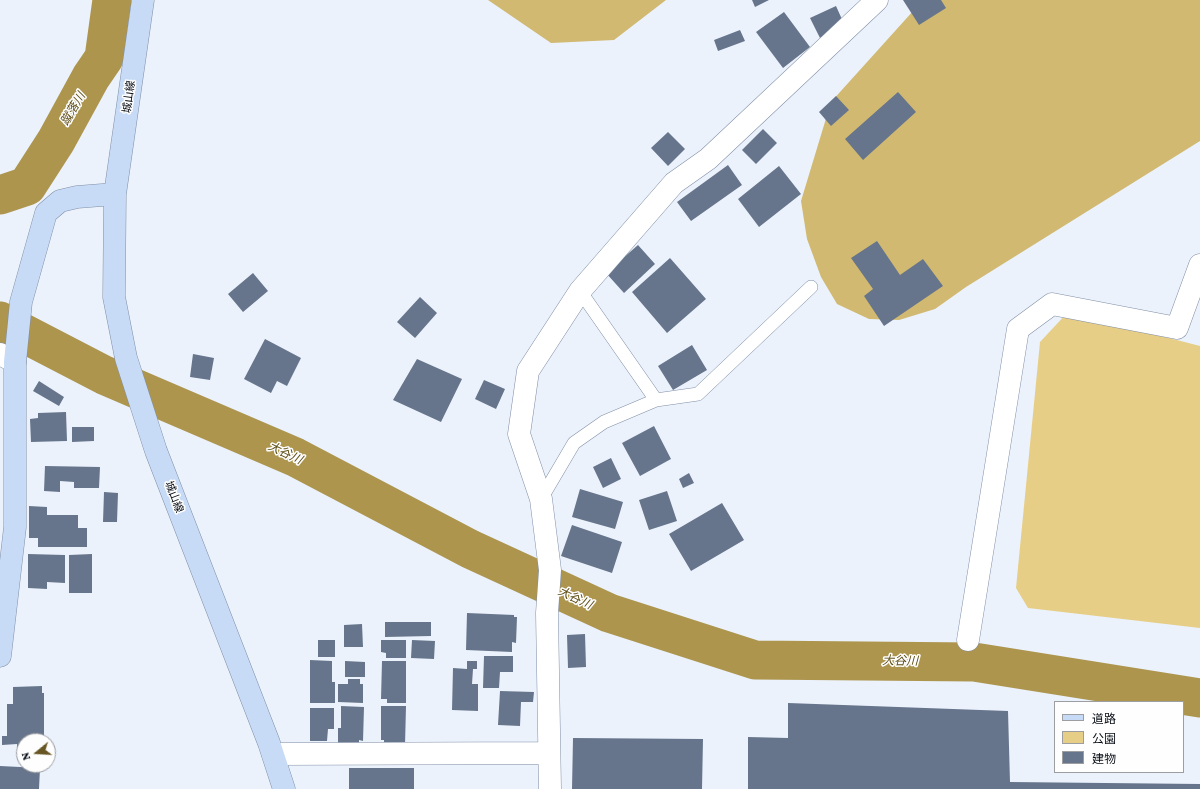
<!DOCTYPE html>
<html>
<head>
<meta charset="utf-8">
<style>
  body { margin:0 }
  #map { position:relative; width:1200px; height:789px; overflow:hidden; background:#ebf2fc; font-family:"Crimson Pro","Noto Sans JP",serif }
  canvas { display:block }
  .legend { position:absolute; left:1054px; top:701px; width:130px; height:72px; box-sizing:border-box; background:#fefefe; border:1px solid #9c9ea1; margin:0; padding:5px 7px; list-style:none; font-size:12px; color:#080d15 }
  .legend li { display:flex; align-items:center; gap:8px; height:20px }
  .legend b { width:20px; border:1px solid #9c9ea1 }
  .north { position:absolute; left:16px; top:733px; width:40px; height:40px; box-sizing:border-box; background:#fefefe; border:1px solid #9c9ea1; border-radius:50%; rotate:252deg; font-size:11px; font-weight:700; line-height:16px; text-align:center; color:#080d15 }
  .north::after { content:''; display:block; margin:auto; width:14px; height:18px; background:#675624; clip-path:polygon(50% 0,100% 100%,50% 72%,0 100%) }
</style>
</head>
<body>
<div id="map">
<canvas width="1200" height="789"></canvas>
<ul class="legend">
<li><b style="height:5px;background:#c7dbf7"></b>道路</li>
<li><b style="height:11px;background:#e7ce86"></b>公園</li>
<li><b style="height:11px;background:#66758b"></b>建物</li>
</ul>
<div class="north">N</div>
</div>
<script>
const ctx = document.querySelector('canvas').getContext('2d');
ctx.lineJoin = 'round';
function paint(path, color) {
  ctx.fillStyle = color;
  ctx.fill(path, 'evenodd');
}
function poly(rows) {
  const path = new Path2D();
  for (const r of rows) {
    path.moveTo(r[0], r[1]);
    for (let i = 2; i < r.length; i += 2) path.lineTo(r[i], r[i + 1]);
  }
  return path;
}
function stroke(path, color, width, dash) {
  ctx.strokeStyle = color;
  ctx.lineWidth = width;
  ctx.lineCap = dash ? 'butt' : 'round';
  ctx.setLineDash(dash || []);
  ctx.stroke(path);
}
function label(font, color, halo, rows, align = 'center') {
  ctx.font = font + ' "Crimson Pro","Noto Sans JP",serif';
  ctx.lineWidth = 3;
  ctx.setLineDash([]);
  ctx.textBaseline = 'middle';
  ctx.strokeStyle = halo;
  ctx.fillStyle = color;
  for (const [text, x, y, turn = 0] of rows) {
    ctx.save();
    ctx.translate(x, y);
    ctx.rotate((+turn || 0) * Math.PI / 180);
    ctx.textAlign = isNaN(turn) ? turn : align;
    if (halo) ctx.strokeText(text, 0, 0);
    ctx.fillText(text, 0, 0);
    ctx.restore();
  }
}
paint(poly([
  [1068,312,1200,346,1200,628,1028,608,1016,588,1040,342]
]), '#e7ce86');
paint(poly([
  [488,0,666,0,614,40,551,43],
  [923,0,1200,0,1200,141,966,287,935,309,899,320,869,319,837,304,821,277,807,239,801,201,831,102]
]), '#d1b971');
stroke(poly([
  [0,195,27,186,56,141,91,77,104,58,112,0],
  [0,321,104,375,295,457,470,549,609,613,755,660,974,662,1200,698]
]), '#ad954e', 39);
paint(poly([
  [752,0,769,0,755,7],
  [903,0,941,0,946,8,919,25],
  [836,6,845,26,820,38,810,18],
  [784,12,810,47,783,68,756,32],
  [740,30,745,41,718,51,714,40],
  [898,92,916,112,863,160,845,139],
  [836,96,849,110,831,126,819,112],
  [763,129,777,143,756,164,742,150],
  [668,132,685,149,668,166,651,148],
  [728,165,742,185,691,221,677,202],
  [779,166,801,194,759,227,738,199],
  [877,241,900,275,923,259,943,286,884,326,864,296,873,289,851,258],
  [638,245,655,264,624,293,606,273],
  [670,258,706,299,667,333,632,292],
  [253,273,268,291,243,312,228,294],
  [420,297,437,313,415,338,397,322],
  [265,339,301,358,287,386,277,381,271,393,244,379],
  [692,345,707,370,673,390,658,366],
  [193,354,214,358,210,380,190,377],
  [417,359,462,379,441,422,393,400],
  [484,380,505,389,496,409,475,399],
  [39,381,64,397,59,406,33,391],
  [66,412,67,441,31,442,30,419,38,418,38,413],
  [654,426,671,459,640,476,622,443],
  [72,427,94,427,94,441,72,442],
  [611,458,621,479,603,488,593,467],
  [45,466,100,467,99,488,74,488,74,482,60,481,60,492,44,491],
  [689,473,694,483,683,488,679,479],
  [580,489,623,502,615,529,572,517],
  [667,491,677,521,649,530,639,500],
  [104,492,118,493,117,522,103,522],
  [722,503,744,540,691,571,669,534],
  [29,506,47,507,47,515,78,515,78,528,87,528,87,547,38,547,38,538,29,538],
  [572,525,622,542,612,573,561,556],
  [28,554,65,555,65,583,47,582,47,589,28,588],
  [92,554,92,593,69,593,69,555],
  [467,613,514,615,514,617,517,617,516,643,512,642,512,652,466,650],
  [385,622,431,622,431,636,385,637],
  [362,624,363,647,344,647,344,625],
  [585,634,586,667,568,668,567,635],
  [318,640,335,640,335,657,318,657],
  [381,640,406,640,406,658,386,658,386,653,381,652],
  [412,640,435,641,434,659,411,658],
  [484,656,513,656,513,672,500,672,499,688,483,688],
  [310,660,332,661,332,682,335,682,335,703,310,703],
  [345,661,365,662,365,677,345,677],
  [382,661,406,661,406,703,387,703,387,699,381,699],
  [467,661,477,661,477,669,473,669,472,684,478,684,478,711,452,710,453,668,467,669],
  [348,679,360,679,360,684,363,684,363,703,338,702,338,684,348,684],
  [42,686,42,693,44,693,44,741,24,741,24,749,17,749,17,744,2,745,2,736,7,736,7,704,13,704,13,687],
  [500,691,534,692,533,702,521,702,520,726,498,725],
  [788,703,1008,711,1010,782,1200,784,1200,789,748,789,748,737,788,738],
  [341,706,364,707,363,741,359,740,359,744,338,743,338,728,341,728],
  [381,706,406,706,405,745,384,744,384,740,381,740],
  [310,708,334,708,334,729,328,729,327,741,310,741],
  [573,738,703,739,702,789,572,789],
  [0,766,40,768,39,789,0,789],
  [349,768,414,768,414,789,349,789]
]), '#66758b');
const lane = poly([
  [580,291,656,400],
  [541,499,574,443,604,422,656,400,698,394,811,287]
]);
const street = poly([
  [0,354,15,362],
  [968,640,1018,329,1052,304,1177,328,1200,265],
  [273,754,549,753],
  [550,789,547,613,550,570,541,499,519,434,528,371,580,291,674,183,708,159,877,0]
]);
const secondary = poly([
  [143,0,115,194,114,297,126,358,156,451,269,743,284,789],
  [0,656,15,527,15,362,21,302,46,213,60,201,77,197,115,194]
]);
stroke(lane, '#808fa6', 14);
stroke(street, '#808fa6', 23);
stroke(secondary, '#808fa6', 23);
stroke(lane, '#fff', 13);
stroke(street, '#fff', 22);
stroke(secondary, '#c7dbf7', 22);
label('11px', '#080d15', '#fefefe', [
  ["城山線",129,97,-82],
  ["城山線",174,497,69]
]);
label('italic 12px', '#5e4d15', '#fefefe', [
  ["蹴落川",73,109,-59],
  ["大谷川",285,453,25],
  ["大谷川",575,598,25],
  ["大谷川",900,661,1]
]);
</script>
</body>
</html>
